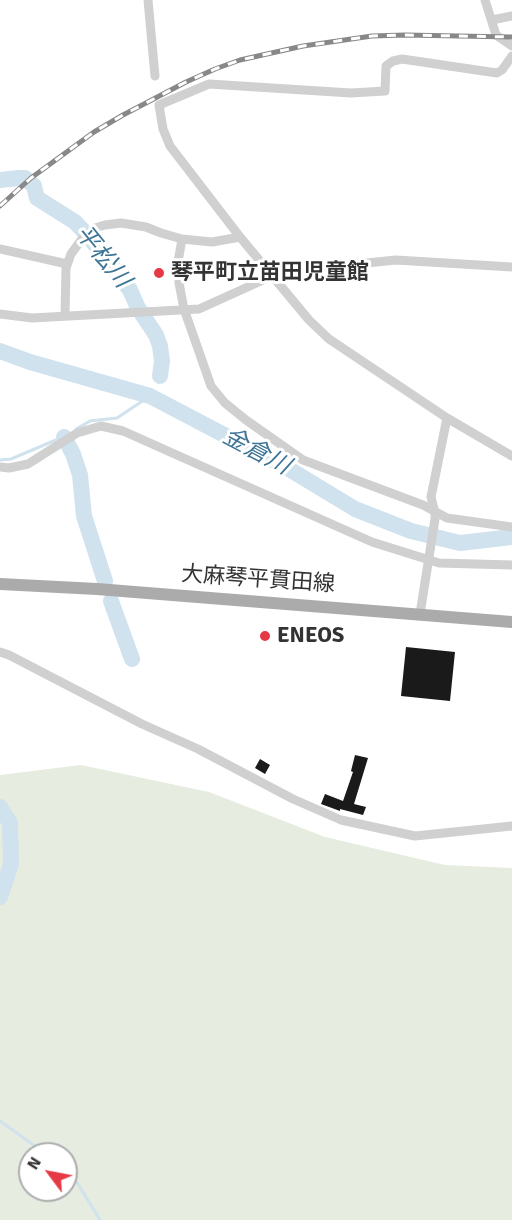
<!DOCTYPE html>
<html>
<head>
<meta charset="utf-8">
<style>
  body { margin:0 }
  #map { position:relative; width:512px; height:1220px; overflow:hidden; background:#fff; font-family:Signika,sans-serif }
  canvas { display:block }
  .north { position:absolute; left:18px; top:1142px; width:60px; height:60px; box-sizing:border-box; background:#fff; border:2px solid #adadad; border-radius:50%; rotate:302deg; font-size:16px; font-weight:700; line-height:24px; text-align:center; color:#333 }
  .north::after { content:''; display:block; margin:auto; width:21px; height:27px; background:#e63946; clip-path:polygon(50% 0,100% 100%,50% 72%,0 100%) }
</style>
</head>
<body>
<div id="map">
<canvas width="512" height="1220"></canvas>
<div class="north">N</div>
</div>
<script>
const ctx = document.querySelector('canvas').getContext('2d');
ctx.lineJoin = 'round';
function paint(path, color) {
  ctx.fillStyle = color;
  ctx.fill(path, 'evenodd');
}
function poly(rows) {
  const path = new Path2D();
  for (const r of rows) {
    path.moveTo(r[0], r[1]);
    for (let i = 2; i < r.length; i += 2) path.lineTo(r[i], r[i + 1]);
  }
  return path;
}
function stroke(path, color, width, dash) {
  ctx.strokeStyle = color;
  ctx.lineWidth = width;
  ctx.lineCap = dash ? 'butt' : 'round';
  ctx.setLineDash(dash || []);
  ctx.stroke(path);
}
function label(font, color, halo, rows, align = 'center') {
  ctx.font = font + ' Signika,"Noto Sans JP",sans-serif';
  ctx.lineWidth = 6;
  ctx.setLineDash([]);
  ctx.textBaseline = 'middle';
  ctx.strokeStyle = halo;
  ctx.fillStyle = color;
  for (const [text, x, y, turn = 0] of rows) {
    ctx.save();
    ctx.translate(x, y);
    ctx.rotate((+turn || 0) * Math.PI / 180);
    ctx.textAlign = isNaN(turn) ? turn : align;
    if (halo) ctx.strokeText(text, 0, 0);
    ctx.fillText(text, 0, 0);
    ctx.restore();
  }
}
paint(poly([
  [81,765,209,792,325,837,445,865,512,868,512,1220,0,1220,0,775],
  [30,1154,66,1154,66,1190,30,1190]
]), '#e6ecdf');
stroke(poly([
  [76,429,90,421,117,418,150,396],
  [0,460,11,459,63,437],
  [0,1121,46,1154],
  [66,1168,70,1171,100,1220]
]), '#cfe2ee', 3);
stroke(poly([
  [0,180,19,178,25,178,34,186,37,198,75,222,90,238,130,290,138,308,156,335,160,346,162,361,160,376],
  [0,351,30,362,150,396,289,469,355,509,411,531,460,543,512,537],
  [64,437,73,454,80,475,84,516,105,581],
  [111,601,132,659],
  [0,807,10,823,11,864,0,897]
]), '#cfe2ee', 16);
paint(poly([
  [406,647,455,652,450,701,401,696],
  [355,755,368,758,354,804,366,807,363,815,340,809,340,811,321,804,325,794,343,801,353,772,351,771],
  [260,759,270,765,265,774,255,768]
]), '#1a1a1a');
stroke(poly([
  [148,0,155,76],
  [485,0,496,35,512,46],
  [492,20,512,16],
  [512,56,502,70,497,73,402,59,393,61,386,66,385,91,351,93,209,84,159,105,163,129,170,146,240,237,309,320,329,339,447,418,512,456],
  [182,239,178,262,179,283,184,309,211,386,225,403,246,420,303,460,423,505,447,518,512,527],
  [0,249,67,264],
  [0,314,32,318,199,309,272,276,289,271,396,260,512,267],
  [65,316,66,268,71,254,82,239,95,228,105,225,121,223,146,227,161,233,182,239,212,242,240,237],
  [0,467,9,468,28,464,77,433,101,426,123,431,372,542,439,563,512,565],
  [420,614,435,519,435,513,431,497,447,418],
  [0,652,9,655,142,724,198,749,293,799,341,820,415,836,512,826]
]), '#d0d0d0', 9);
stroke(poly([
  [0,584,97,589,512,622]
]), '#ababab', 12);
const rail = poly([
  [0,206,31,178,94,132,123,115,186,82,215,69,240,60,303,46,372,36,405,35,512,37]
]);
stroke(rail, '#888', 5);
stroke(rail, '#fff', 3, [9]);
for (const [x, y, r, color] of [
  [159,273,6,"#e63946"],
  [265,636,6,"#e63946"]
]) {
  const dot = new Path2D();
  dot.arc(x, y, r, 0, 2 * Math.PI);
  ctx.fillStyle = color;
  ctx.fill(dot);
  stroke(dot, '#fff', 2);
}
label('bold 22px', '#333', '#fff', [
  ["琴平町立苗田児童館",171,273],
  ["ENEOS",277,636]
], 'left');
label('22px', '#333', '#fff', [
  ["大麻琴平貫田線",258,580,4]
]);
label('italic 24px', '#3f7597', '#fff', [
  ["平松川",102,257,51],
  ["金倉川",256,452,28]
]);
</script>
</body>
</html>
